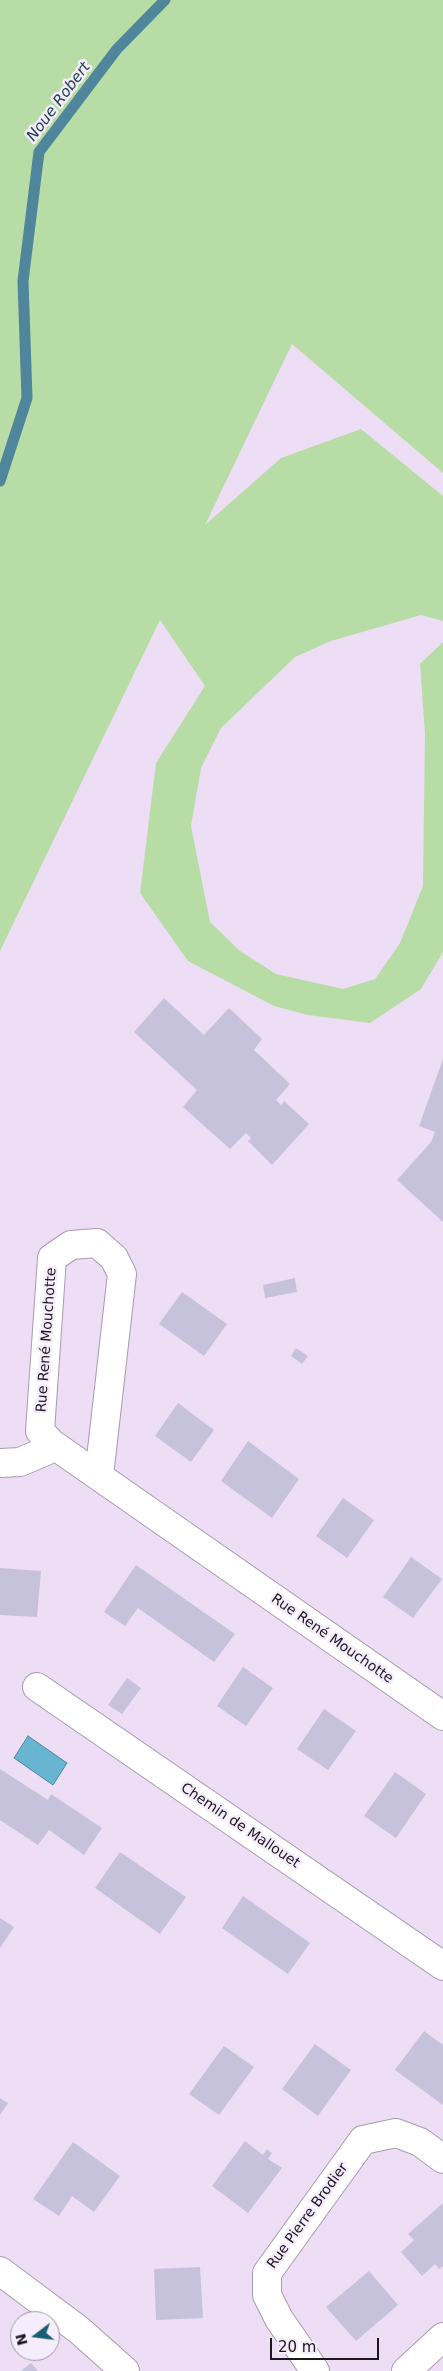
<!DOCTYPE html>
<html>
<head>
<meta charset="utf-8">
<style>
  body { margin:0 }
  #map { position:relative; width:443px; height:2371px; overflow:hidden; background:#eddef5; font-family:"DejaVu Sans",sans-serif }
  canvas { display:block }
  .north { position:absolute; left:10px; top:2311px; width:50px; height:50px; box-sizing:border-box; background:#f6edfc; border:1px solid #9f97a4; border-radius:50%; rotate:255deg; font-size:14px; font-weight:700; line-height:20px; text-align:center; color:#1c171f }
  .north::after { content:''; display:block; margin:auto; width:18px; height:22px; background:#1a5f71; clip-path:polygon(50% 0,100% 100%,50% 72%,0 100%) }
  .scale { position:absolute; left:270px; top:2338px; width:109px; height:22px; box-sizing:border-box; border:2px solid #1c171f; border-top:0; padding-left:6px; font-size:15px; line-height:18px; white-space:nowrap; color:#1c171f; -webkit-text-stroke:4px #f6edfc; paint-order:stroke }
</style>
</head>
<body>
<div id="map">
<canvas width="443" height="2371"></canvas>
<div class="north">N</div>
<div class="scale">20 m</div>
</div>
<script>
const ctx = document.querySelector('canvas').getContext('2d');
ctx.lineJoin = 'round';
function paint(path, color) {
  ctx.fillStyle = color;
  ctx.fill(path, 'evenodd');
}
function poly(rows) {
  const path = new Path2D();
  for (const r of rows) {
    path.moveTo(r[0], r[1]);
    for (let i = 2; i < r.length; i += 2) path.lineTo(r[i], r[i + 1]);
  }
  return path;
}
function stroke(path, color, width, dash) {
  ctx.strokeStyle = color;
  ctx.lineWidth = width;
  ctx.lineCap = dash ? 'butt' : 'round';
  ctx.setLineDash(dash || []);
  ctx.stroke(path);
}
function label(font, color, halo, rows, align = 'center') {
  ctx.font = font + ' "DejaVu Sans",sans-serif';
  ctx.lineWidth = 5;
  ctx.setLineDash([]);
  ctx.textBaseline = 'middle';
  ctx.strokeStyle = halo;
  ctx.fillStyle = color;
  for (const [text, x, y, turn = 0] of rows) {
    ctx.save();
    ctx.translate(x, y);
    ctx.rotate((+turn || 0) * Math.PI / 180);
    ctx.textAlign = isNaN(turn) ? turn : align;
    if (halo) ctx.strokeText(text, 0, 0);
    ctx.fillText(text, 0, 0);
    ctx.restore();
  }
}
paint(poly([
  [0,0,443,0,443,473,292,344,205,525,281,458,361,429,443,496,443,621,421,615,331,641,295,657,221,728,201,768,191,826,210,922,240,951,276,974,343,989,375,979,400,943,423,886,425,733,420,664,443,642,443,952,421,989,370,1023,308,1015,274,1006,188,961,140,893,156,763,205,686,160,620,0,951]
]), '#b8dca5');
const water = poly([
  [28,1736,67,1763,53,1785,14,1758,28,1736]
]);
paint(water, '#67b5d0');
stroke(water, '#50869b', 1);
stroke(poly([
  [0,481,27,398,23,281,39,152,117,49,165,0]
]), '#50869b', 11);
paint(poly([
  [164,998,204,1035,229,1008,262,1039,254,1050,290,1084,276,1100,281,1105,284,1101,309,1124,272,1165,248,1141,251,1138,246,1133,230,1149,183,1107,197,1090,134,1032],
  [443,1059,443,1222,397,1180,431,1142,435,1132,419,1126],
  [295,1278,297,1292,265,1298,263,1285],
  [182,1292,227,1324,204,1356,159,1324],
  [296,1348,308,1356,302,1364,291,1356],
  [178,1403,214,1430,191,1462,155,1436],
  [248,1441,299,1479,272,1518,221,1481],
  [343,1498,374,1520,347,1558,316,1536],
  [411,1557,442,1579,413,1618,383,1597],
  [136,1565,235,1634,214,1662,138,1608,125,1626,104,1612],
  [0,1568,41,1571,37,1617,0,1615],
  [243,1667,273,1688,246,1726,217,1706],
  [127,1678,141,1688,122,1714,108,1705],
  [324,1709,356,1731,328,1770,297,1749],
  [0,1769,48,1800,51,1794,102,1828,84,1855,49,1830,38,1845,0,1820],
  [395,1772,426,1794,396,1838,364,1816],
  [120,1852,186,1897,160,1934,95,1888],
  [243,1896,310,1943,288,1974,222,1928],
  [0,1918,14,1927,0,1948],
  [424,2031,443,2045,443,2105,395,2070],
  [315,2044,351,2070,318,2116,282,2089],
  [224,2046,254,2067,219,2115,189,2094],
  [0,2098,8,2103,0,2115],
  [245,2141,263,2155,267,2149,272,2153,268,2159,282,2168,248,2213,212,2186],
  [73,2142,120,2176,94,2212,72,2196,59,2216,33,2199],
  [443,2203,443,2266,439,2269,435,2264,422,2276,401,2252,414,2240,408,2234],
  [200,2267,203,2318,156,2320,154,2269],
  [369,2271,398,2305,356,2341,326,2307],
  [31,2363,38,2371,21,2371]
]), '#c6c2db');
const minor = poly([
  [0,1463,20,1462,46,1451,51,1443],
  [99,1476,122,1274,114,1258,97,1243,71,1245,52,1258,40,1431,51,1443,443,1716],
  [37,1687,443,1966],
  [0,2271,79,2330,125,2371],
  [315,2371,279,2319,267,2295,267,2273,363,2140,396,2133,420,2142,443,2159],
  [406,2371,443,2337]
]);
stroke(minor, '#a89ab0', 30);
stroke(minor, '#fff', 28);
label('14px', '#1c171f', '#f6edfc', [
  ["Rue René Mouchotte",47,1340,-86],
  ["Rue René Mouchotte",332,1639,35],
  ["Chemin de Mallouet",240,1826,34],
  ["Rue Pierre Brodier",308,2216,-54]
]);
label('italic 15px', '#1c404c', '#f6edfc', [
  ["Noue Robert",59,102,-53]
]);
</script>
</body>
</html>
